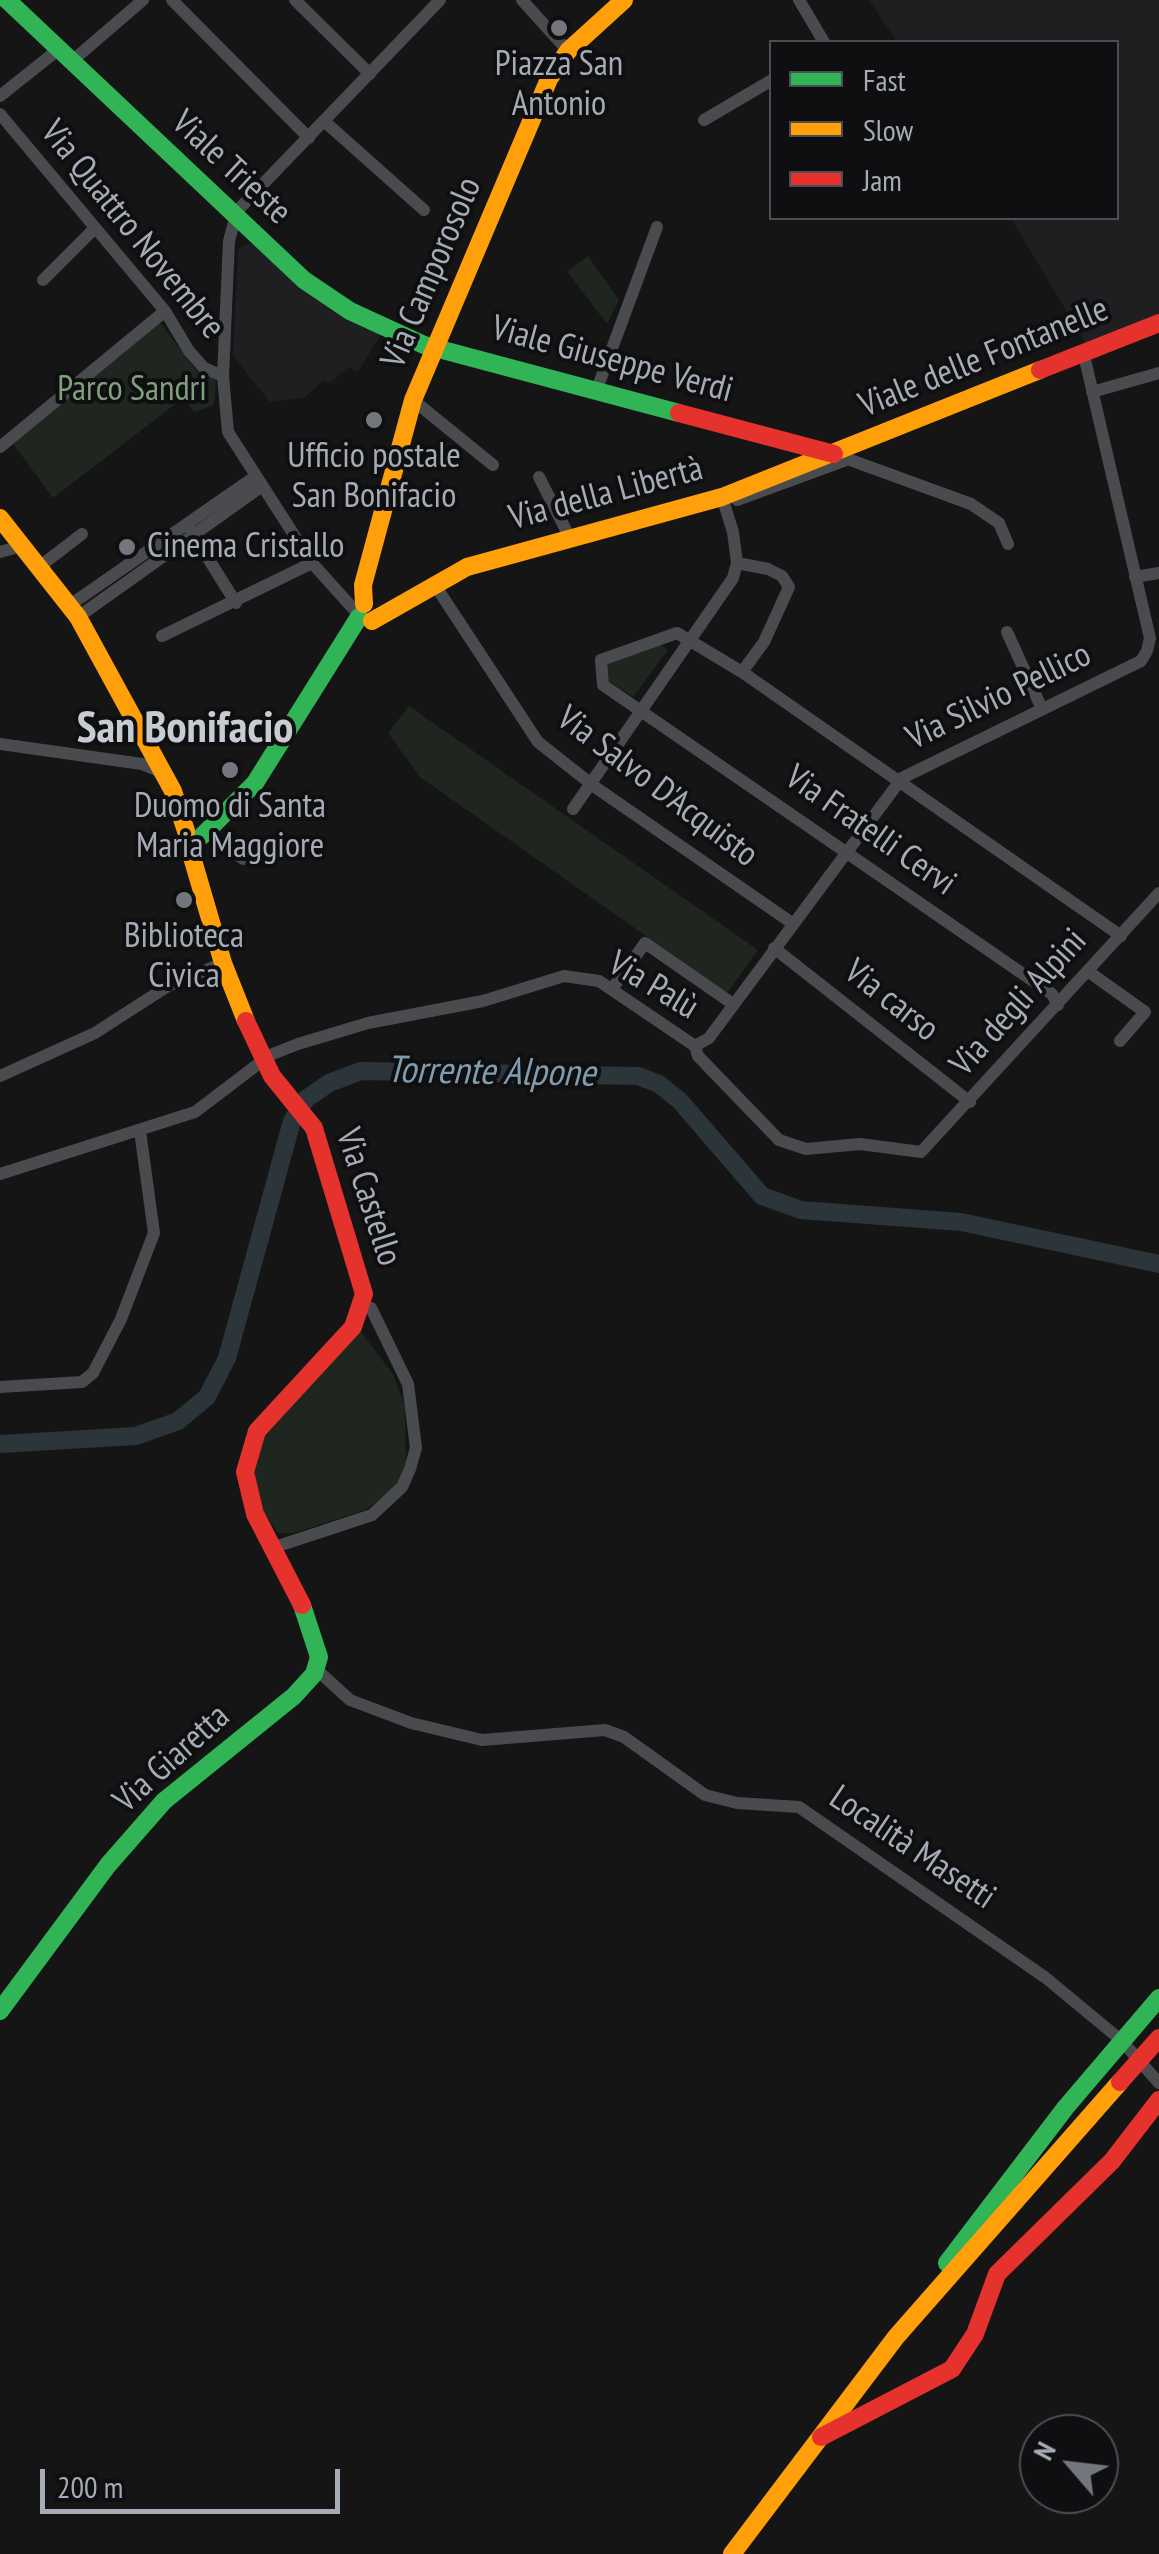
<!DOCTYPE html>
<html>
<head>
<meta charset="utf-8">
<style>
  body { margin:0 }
  #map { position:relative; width:1159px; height:2554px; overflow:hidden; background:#151515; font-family:"PT Sans Narrow",sans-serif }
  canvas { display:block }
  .legend { position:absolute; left:769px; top:40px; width:350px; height:180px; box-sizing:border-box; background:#0f0f11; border:2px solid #4b4e53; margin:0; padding:12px 18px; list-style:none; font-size:30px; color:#a6acb5 }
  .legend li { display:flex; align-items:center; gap:20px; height:50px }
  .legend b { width:50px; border:2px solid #4b4e53 }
  .north { position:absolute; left:1019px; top:2414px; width:100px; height:100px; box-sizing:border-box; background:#0f0f11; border:2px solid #4b4e53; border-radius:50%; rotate:298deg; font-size:28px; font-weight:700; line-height:40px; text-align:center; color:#a6acb5 }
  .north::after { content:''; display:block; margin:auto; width:35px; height:45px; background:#73777d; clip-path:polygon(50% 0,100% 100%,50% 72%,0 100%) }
  .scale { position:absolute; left:40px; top:2469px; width:300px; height:45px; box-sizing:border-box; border:5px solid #a6acb5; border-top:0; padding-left:12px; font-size:30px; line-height:35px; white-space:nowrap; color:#a6acb5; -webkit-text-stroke:8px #0f0f11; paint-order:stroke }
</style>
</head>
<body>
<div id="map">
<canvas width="1159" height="2554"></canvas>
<ul class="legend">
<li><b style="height:12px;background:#30b455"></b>Fast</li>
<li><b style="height:12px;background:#ff9f0a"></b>Slow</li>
<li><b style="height:12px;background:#e5322d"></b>Jam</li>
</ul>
<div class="north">N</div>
<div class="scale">200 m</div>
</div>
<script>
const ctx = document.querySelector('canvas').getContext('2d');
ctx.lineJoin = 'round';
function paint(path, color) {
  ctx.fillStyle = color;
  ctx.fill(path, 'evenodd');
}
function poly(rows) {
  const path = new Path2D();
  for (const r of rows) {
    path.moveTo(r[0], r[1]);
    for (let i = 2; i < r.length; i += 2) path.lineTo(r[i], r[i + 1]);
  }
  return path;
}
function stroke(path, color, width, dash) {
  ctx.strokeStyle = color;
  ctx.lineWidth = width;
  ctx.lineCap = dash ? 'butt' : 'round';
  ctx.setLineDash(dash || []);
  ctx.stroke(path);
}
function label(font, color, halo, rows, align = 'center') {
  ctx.font = font + ' "PT Sans Narrow",sans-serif';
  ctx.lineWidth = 8;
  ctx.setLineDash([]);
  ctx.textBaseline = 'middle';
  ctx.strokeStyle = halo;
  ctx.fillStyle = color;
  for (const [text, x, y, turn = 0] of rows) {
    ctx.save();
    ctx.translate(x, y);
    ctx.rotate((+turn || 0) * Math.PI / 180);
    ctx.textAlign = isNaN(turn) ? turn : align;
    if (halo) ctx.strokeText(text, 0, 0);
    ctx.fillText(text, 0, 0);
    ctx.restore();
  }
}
paint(poly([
  [869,0,1159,0,1159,317,1087,346,1011,218,1116,218,1116,42,897,42],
  [250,243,382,333,358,372,349,367,330,383,324,380,304,398,270,402,233,356,238,249]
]), '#1f1f21');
paint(poly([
  [588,256,619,300,607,324,567,271],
  [159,321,196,370,216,379,214,405,195,412,182,399,53,498,11,441],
  [657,642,668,650,633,697,606,679,605,662],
  [409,706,758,950,727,993,420,777,388,733],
  [358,1328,393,1374,405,1407,406,1462,399,1481,386,1496,363,1511,293,1533,278,1533,264,1513,253,1480,264,1433]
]), '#1f251f');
stroke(poly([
  [0,1444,136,1436,178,1421,207,1397,227,1358,292,1121,306,1099,329,1083,361,1071,638,1076,659,1084,680,1101,762,1196,801,1210,961,1222,1159,1264]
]), '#2c353a', 18);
stroke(poly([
  [172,0,309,138],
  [295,0,370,74],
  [522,0,568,51],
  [799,0,824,42],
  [72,61,143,0],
  [0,96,59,49],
  [0,114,165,311,189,351,204,368,223,376],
  [704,120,772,80],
  [324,121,424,210],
  [43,280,95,228],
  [597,389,657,227],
  [1092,392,1159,373],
  [413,400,493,465],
  [0,447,165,311],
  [834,454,971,504,999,523,1008,544],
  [539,477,570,538],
  [737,500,846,460],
  [191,531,236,603],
  [0,552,22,546],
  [737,563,768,569,782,576,789,587,764,642,742,672],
  [39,567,82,534],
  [1135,577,1159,573],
  [435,585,538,742,595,787,792,923],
  [70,605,256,476],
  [358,614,312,563,228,432,223,376,229,241,237,211,440,0],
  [78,617,262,486],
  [1007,632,1042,709],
  [162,636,312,563],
  [0,744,142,764,161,772],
  [573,809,733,578,737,563,733,532,722,497],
  [214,838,243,859],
  [774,948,970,1102],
  [1089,972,1145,1012,1120,1041],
  [612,989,645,943,733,1004],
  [1058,1005,1052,994,603,685,601,660,677,633,742,672,1121,936],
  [695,1046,709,1038,902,778,1141,661,1147,651,1150,638,1083,351],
  [0,1076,95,1033,168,986,223,963],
  [0,1174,195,1112,270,1055,298,1044,368,1023,483,1001,564,976,599,981,695,1046,698,1056,779,1140,806,1149,860,1144,921,1152,1159,893],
  [0,1387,82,1382,93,1373,121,1319,154,1233,140,1131],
  [272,1548,372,1515,402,1487,410,1469,416,1448,408,1384,371,1308,363,1308],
  [316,1669,350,1700,411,1723,482,1740,605,1730,624,1737,705,1795,737,1803,799,1807,1046,1978,1122,2041,1159,2083]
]), '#494b4e', 12);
stroke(poly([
  [7,0,304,280,350,311,424,345,679,413],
  [202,836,255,783,359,617],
  [0,2011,108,1865,164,1801,294,1696,314,1674,319,1657,302,1605],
  [947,2263,1066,2107,1159,1998]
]), '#30b455', 18);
stroke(poly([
  [0,518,78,617,173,791,186,831],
  [364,604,363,585,413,400,549,79,568,51,624,0],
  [372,621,467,567,722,497,1040,370],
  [187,840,223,963,246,1021],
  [732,2554,896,2337,1120,2082]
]), '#ff9f0a', 18);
stroke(poly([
  [1040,370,1159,323],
  [679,413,834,454],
  [246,1021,272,1076,314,1128,364,1294,353,1327,257,1431,245,1472,255,1514,302,1605],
  [821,2437,952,2369,975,2334,997,2274,1112,2161,1159,2100]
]), '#e5322d', 18);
stroke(poly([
  [1120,2082,1159,2038]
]), '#e5322d', 18);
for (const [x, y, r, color] of [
  [559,28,10,"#73777d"],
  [374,420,10,"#73777d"],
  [127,547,10,"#73777d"],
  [230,770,10,"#73777d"],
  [184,900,10,"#73777d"]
]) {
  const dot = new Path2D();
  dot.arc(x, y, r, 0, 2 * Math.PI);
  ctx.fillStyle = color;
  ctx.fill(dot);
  stroke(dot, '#0f0f11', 4);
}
label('35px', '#a6acb5', '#0f0f11', [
  ["Piazza San",559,65],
  ["Antonio",559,105],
  ["Ufficio postale",374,457],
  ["San Bonifacio",374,497],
  ["Cinema Cristallo",147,547,"left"],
  ["Duomo di Santa",230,807],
  ["Maria Maggiore",230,847],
  ["Biblioteca",184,937],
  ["Civica",184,977]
]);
label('35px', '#a6acb5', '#0f0f11', [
  ["Viale Trieste",231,168,43],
  ["Via Quattro Novembre",132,230,51],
  ["Via Camporosolo",432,273,-67],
  ["Viale delle Fontanelle",984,358,-22],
  ["Viale Giuseppe Verdi",612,360,15],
  ["Via della Libertà",606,494,-15],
  ["Via Silvio Pellico",999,697,-26],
  ["Via Salvo D'Acquisto",657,787,37],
  ["Via Fratelli Cervi",870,831,35],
  ["Via Palù",653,986,31],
  ["Via carso",891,1001,38],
  ["Via degli Alpini",1019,1003,-48],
  ["Via Castello",368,1197,72],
  ["Via Giaretta",172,1759,-42],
  ["Località Masetti",912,1848,34]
]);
label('35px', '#7fa07e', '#0f0f11', [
  ["Parco Sandri",132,390]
]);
label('italic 38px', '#7f9daf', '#0f0f11', [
  ["Torrente Alpone",491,1073,1]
]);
label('bold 45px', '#c7cbd2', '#0f0f11', [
  ["San Bonifacio",185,729]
]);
</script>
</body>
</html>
